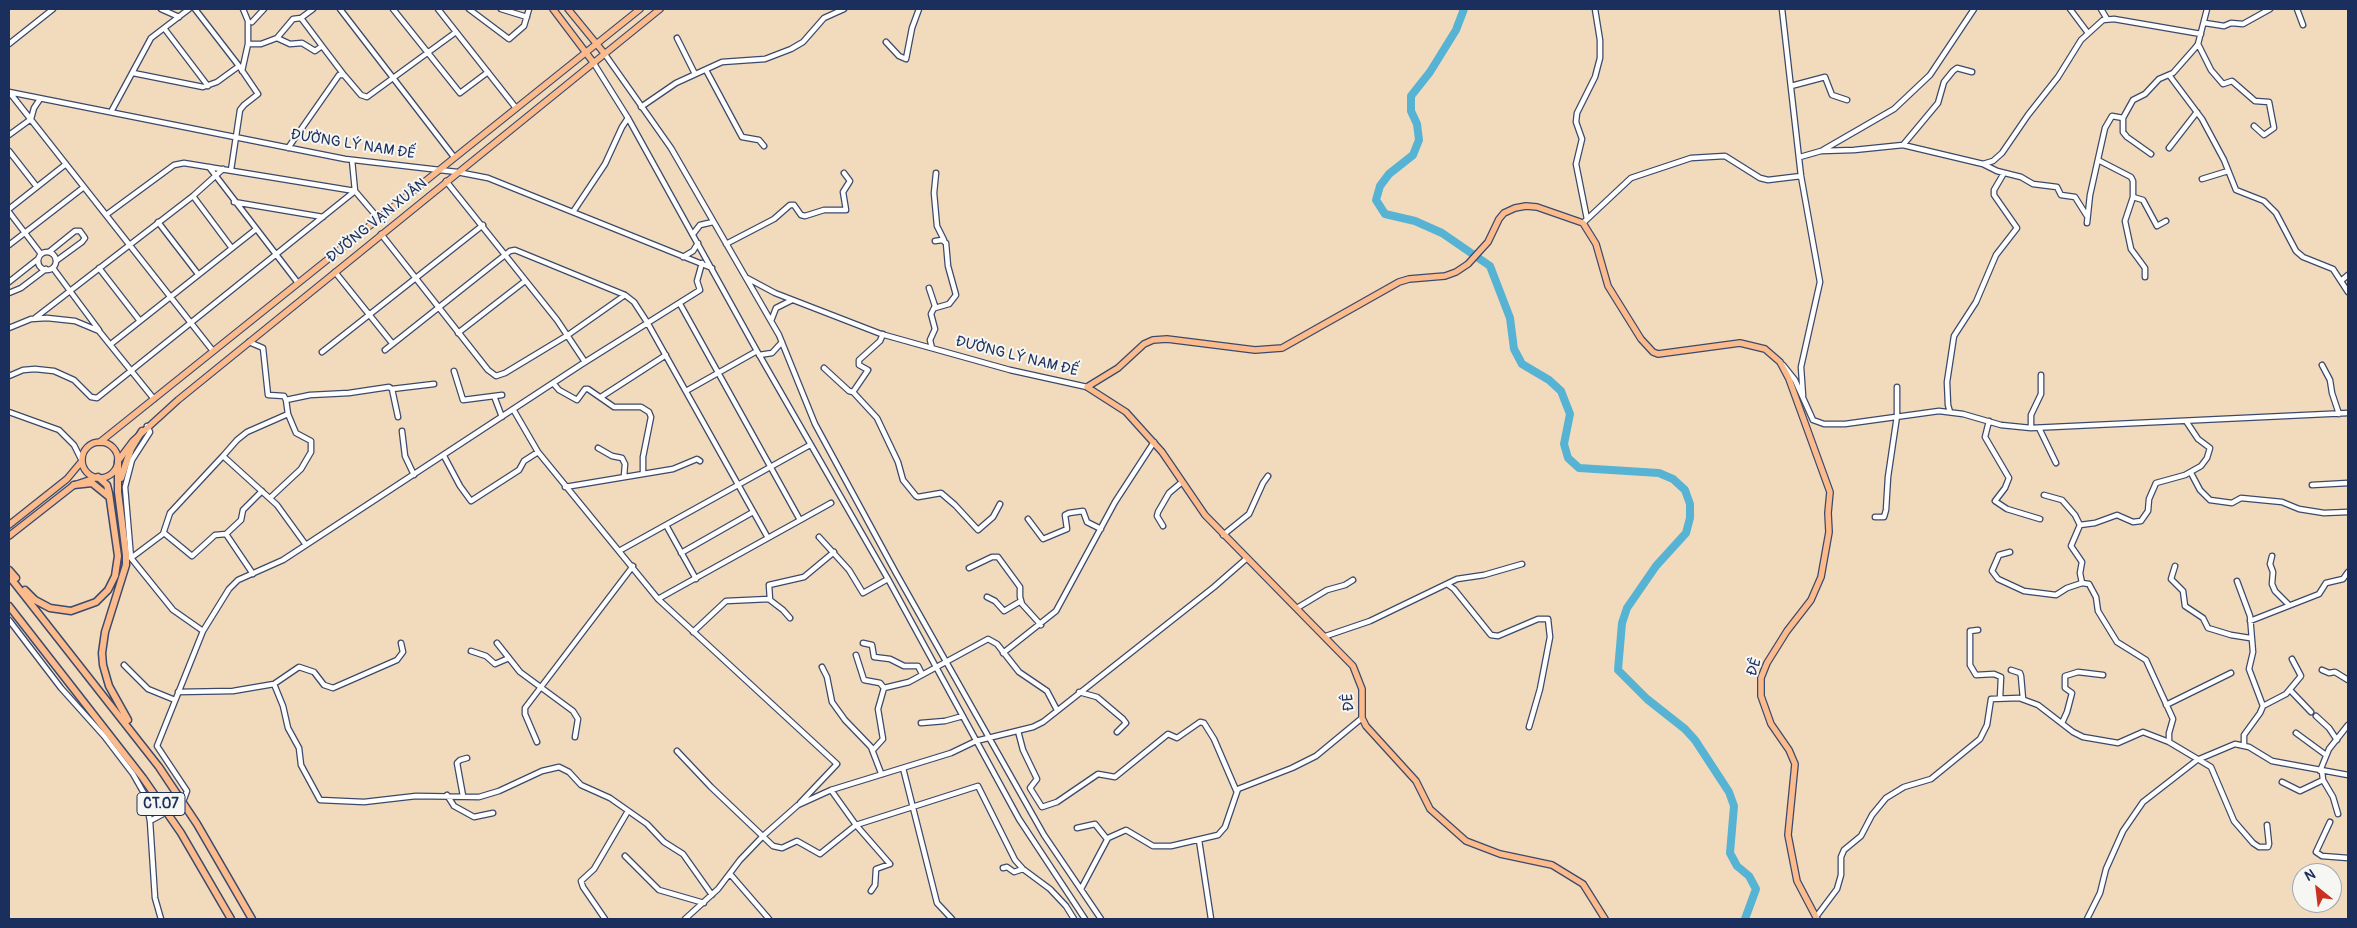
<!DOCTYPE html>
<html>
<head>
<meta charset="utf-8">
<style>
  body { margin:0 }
  #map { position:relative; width:2357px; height:928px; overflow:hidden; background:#f2dbbc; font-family:Pangolin,sans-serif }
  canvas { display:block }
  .frame { position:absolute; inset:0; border:10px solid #1b2f5e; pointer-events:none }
  .north { position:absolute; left:2292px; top:863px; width:50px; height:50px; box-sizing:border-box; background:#f6f6f2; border:1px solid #9ea6b7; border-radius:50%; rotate:331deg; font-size:14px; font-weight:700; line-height:20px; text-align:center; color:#1b2f5e }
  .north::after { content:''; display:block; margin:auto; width:18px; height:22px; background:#c8321e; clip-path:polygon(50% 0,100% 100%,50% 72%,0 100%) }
</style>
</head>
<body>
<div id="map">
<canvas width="2357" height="928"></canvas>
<div class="frame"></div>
<div class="north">N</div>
</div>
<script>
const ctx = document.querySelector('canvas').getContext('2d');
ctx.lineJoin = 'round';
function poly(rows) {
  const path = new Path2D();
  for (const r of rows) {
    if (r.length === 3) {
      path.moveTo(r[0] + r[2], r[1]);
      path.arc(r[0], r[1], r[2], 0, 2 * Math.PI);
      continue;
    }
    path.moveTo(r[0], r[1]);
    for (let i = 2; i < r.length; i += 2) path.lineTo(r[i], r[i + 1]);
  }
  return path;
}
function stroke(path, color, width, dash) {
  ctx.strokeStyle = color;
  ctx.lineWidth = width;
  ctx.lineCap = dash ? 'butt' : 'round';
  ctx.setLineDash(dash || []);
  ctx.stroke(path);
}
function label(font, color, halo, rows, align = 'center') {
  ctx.font = font + ' Pangolin,sans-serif';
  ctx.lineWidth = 4;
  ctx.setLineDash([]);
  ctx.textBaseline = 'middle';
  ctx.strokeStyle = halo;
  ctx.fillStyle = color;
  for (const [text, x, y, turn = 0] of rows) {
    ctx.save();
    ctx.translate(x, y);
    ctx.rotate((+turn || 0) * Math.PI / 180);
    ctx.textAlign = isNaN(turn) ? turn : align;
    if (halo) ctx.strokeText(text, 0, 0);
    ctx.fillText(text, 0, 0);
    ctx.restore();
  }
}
stroke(poly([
  [1464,9,1456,30,1430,72,1411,96,1411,111,1417,124,1419,140,1413,155,1389,174,1380,186,1376,200,1385,214,1415,221,1442,233,1490,266,1510,318,1514,349,1522,364,1549,380,1561,391,1570,414,1564,444,1568,458,1579,468,1659,473,1673,479,1685,490,1690,504,1690,518,1686,533,1656,566,1627,608,1622,623,1618,670,1647,699,1685,729,1695,740,1729,792,1734,806,1730,853,1737,866,1749,876,1756,889,1745,919]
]), '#56b3d4', 8);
stroke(poly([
  [164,813,183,800]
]), '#c7b9a9', 4.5, [4.5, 2]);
const minor = poly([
  [161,9,179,17],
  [195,9,239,66],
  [243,9,248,21,248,44],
  [340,9,454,157],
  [393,9,460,93,488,72],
  [438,9,516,108],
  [469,9,509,39,524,26,529,9],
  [501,9,527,17],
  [1782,9,1801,176,1820,282,1801,367,1803,396],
  [2070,9,2088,33],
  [2101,9,2107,19],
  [2297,9,2303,25],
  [252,22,264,9],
  [2205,23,2224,26,2231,23,2243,24,2270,9],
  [164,28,208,86],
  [277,38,293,19,301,18],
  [677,38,695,74],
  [886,42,899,56,906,59,912,28,919,9],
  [9,44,53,9],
  [2198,44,2211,70,2223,84,2232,81,2255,101,2269,102,2274,128,2264,135,2254,126],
  [322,46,344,75],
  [604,53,671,148,779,335,815,424,896,573,1044,835,1101,919],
  [593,62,628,118,757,351,888,579,1019,819,1085,919],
  [706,70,742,137,759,140,764,146],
  [242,71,248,44,261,44,277,38,290,44,302,43,315,51,322,46,301,18,313,9],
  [133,73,203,87,217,82,239,66,258,94,244,105,240,110,231,170],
  [2169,75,2202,119,2224,160,2236,190,2264,201,2276,213,2296,251,2303,257,2333,269,2348,292],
  [1791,86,1825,77,1832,95,1847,100],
  [9,92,345,159,457,172,488,178,712,268],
  [10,93,213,351],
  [641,107,676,83,722,62,765,59,791,49,803,42,824,18,844,9],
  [111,112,151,38,189,9],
  [9,135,31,119,34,108,40,99],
  [1903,145,1938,103,1944,82,1953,71,1957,68,1972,72],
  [288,148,339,75,344,75,361,95,367,97,456,32],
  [2169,148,2197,112],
  [1823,150,1894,109,1930,75,1974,9],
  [9,151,37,187],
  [2151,154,2127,137,2123,132,2123,118,2133,100,2145,94,2159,79,2173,73,2195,48,2198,44,2207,9],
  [1800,157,1821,151,1854,150,1903,145,1983,164,1993,161,2002,153,2028,115,2058,77,2081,40,2103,20,2114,19,2201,34],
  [2098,160,2131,177,2133,181,2133,197,2125,221,2131,249,2145,268,2145,277],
  [1983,164,1997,171,2021,177,2033,184,2057,187,2061,195,2075,197,2087,216],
  [209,167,298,283],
  [936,173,934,193,937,226,944,240],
  [2202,179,2228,171],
  [446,181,557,320,585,362],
  [193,196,231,247],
  [2133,197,2143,200,2157,226,2166,221],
  [234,202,323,217],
  [9,209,66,164],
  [9,212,41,254],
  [573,212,605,164,622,127,628,118],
  [106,215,174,165,184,163,355,191,378,218],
  [1587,219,1576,164,1582,139,1576,122,1577,113,1595,77,1600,58,1600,40,1595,9],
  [158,222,198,274],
  [1583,223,1631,178,1691,158,1725,156,1760,178,1768,180,1801,176],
  [2087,223,2090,195,2105,128,2112,116,2123,118],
  [381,234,488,370,496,376,505,373,568,335,625,295],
  [693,234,700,225,713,222],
  [935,241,942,240,946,243,948,266,956,295,949,304,935,308],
  [726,244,774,219,790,205,794,205,801,215,805,216,824,210,846,210,843,192,850,181,844,173],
  [9,245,84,187],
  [49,252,75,231,80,231,85,238,82,242,56,261],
  [47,261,9],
  [683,257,693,251,698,243],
  [53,268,99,330],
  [99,268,140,321],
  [335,272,392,343],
  [747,278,775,293,881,334,1010,370,1087,387],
  [2342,280,2348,275],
  [9,282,38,259],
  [929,288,935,306,931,314,935,329,930,340,932,348],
  [9,293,21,288,46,269],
  [680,304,800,520],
  [35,318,193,196,223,169],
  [771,321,776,308,792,300],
  [9,328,31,319,47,318,75,321,99,331,154,399],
  [458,333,525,281],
  [249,342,263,348,268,395,284,396,286,400],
  [111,344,255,230],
  [385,350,510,251,515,250,625,295,634,302,647,322,768,538],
  [322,352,483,225],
  [759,355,772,353,782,342],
  [1783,365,1795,380,1813,420,1824,424,1845,424,1939,411,1963,414,2001,425,2031,428,2348,413],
  [2322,365,2330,380,2332,393,2339,414],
  [824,368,849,391,853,392,877,418,898,462,903,480,916,496,918,497,941,493,955,505,978,530,993,517,1000,504],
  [454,371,463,400,502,395],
  [9,376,23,370,35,369,54,371,74,380,91,397,97,398,355,191,352,160],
  [553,383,559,390,577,400,585,389,588,389,614,407,641,407,649,412,651,417,643,457,643,473],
  [392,389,434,384],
  [686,391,757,351],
  [853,392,868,370,859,365,859,360,880,341,883,334],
  [494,396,502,417],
  [601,397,666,355],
  [513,409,538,452,658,599,837,764,800,803],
  [9,412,59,430,74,445,82,461],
  [1950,412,1948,405,1947,382,1954,336,1976,302,1996,255,2017,228,1994,195,1994,190,2004,173],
  [1989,421,1985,437,2009,478,2005,488,1995,501,2007,509,2040,519],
  [147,426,150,432,132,460,125,487,131,558,173,610,203,631,229,589,238,580,283,560,582,364,700,290,697,281,702,263],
  [2031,428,2031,415,2041,394,2041,375],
  [2039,428,2056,463],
  [402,431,405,456,414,475],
  [598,448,612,456,622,458,625,464,624,476],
  [444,456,460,486,471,501,519,470,524,461,538,452],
  [2191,473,2200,490,2210,500,2232,503,2241,498,2282,502,2299,509,2324,513,2348,512],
  [2312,485,2348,483],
  [565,487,673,469,697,459,700,461],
  [2044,495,2062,500,2075,515,2080,525],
  [270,498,301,469,311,452,311,441,296,433,288,414],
  [1875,517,1884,517,1886,510,1888,477,1897,416,1897,387],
  [1028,519,1043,539,1067,529,1065,515,1069,513,1083,511,1087,522,1101,529],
  [666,525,696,579],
  [2080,525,2095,523,2117,515,2133,522,2141,521,2148,511,2149,499,2156,483,2185,475,2201,466,2207,458,2210,448,2198,439,2186,421],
  [2080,525,2071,546,2082,562,2080,573,2082,583],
  [1163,526,1157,516,1158,512,1169,493,1182,482],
  [164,533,192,556,215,535,226,534,241,520,243,510,262,491],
  [226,534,253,574],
  [1223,535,1249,514,1263,483,1268,476],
  [819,537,849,570,863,593,888,579],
  [306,545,277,505,223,456,237,440,247,432,288,414,286,400,310,395,349,393,389,387,392,389,398,417],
  [619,551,810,445],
  [2010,552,1999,555,1992,571,1998,579,2024,591,2056,595,2067,588,2082,583,2089,584,2096,597,2098,611,2117,642,2146,660,2173,719,2169,733,2169,742],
  [681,553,753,512],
  [2272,556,2270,564,2273,572,2272,584,2275,591,2289,605],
  [131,558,163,534,170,513,223,456],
  [2175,566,2171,579,2183,591,2185,606,2203,618,2208,628,2231,635,2250,638],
  [969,568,992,557,998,557,1020,587,1020,597,1022,604,1041,625],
  [2237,581,2250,616,2253,652,2249,669,2263,706,2260,713,2244,735,2244,745],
  [1447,584,1454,589,1491,635,1498,636,1538,619,1548,619,1550,637,1540,689,1529,727],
  [987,597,995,601,1004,611,1021,601],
  [658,599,831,503],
  [1297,608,1327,590,1345,585,1353,580],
  [790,618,783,610,770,600,769,585,804,577,834,552],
  [9,620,61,688,104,736,133,774,145,795,150,821,155,898,161,919],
  [2250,621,2319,594,2326,583,2343,579,2348,572],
  [1978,630,1970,631,1970,665,1976,675,1994,674,2001,677,2000,698],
  [693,632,726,601,769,599],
  [1326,636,1370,621,1457,579,1484,575,1522,564],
  [497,643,520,672,573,711,578,719,575,737],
  [863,643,872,645,874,657,890,659,904,666,918,666,922,674],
  [471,651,486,656,495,664,509,658],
  [1003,653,1056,611,1115,502,1154,442],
  [856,655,864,680,880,683,884,688],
  [124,665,148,689,175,700],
  [822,667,827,677,832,702,845,720,871,747,881,773],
  [2011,670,2020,673,2021,676,2023,699],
  [2322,670,2329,673,2335,672,2348,680],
  [274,684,283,706,288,728,299,748,301,765,320,800,364,802,416,796,479,797,499,791,542,771,559,767,569,772,581,785,610,798,647,824,664,842,683,854,712,895],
  [2290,690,2311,712],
  [178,692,233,691,274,684,299,667,314,672,324,685,333,688,397,660,403,652,401,643],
  [1079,692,1097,697,1123,719,1126,723,1117,732],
  [2166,705,2231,673],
  [2263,706,2286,694,2301,676,2292,659],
  [2316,716,2329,728,2337,740],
  [921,723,945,721,963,716],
  [2062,723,2067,712,2072,693,2065,688,2065,676,2078,672,2103,675],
  [1018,731,1023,750,1037,779,1030,788,1042,807,1057,802,1098,774,1115,777,1168,734,1177,738,1200,722,1204,723,1214,739,1236,790],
  [2296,733,2326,755],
  [537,742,525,714,525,708,633,566],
  [873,750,883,739,878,709,884,688,909,682,988,639,997,644,1019,672,1047,691,1057,710],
  [677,751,711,787,773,846,782,848,797,841,820,854,856,825,978,786,1015,860,1023,869,1050,889,1066,906,1074,919],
  [903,768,937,903,952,919],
  [2320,771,2329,749,2348,725],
  [2322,771,2323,780,2333,797,2338,814],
  [2282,782,2300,791,2323,780],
  [831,790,856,825,890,864,876,869,875,885,871,891],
  [447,795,454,806,474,817,493,813],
  [463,796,457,763,460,760,467,758],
  [184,799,187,791,157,746,203,631],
  [150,821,163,814],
  [2330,822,2316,852,2322,856,2348,858],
  [1077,828,1095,824,1107,839],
  [1199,840,1211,919],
  [625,856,659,890,704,903],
  [1003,868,1007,867,1014,872,1023,869],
  [731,875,769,919],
  [1081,889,1108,838,1126,830,1153,846,1171,846,1218,835,1225,827,1238,789,1292,768,1316,756,1362,718],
  [1816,917,1837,889,1841,875,1841,857,1844,850,1861,836,1872,815,1886,798,1904,787,1931,779,1980,739,1987,725,1991,699,2019,698,2038,705,2073,732,2083,737,2118,743,2143,732,2169,742,2211,767,2234,821,2253,843,2259,847,2268,847,2269,844,2267,825],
  [605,919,583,887,581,881,594,869,628,811],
  [685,919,718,889,740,860,763,836,798,805,831,790,951,753,976,741,1033,727,1043,722,1214,587,1246,559],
  [2087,919,2100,893,2106,869,2123,831,2143,802,2197,760,2235,744,2249,747,2272,761,2348,775]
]);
const major = poly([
  [553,9,593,62],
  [568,9,604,53],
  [100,442,640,9],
  [100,460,18],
  [118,461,133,441,178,400,660,9],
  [9,525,67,479,82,461],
  [9,536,74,485,95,478],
  [1605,919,1583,884,1552,865,1500,854,1466,841,1430,809,1416,781,1366,726,1362,718,1362,689,1353,666,1205,515,1162,452,1126,412,1087,387,1118,368,1144,344,1153,340,1167,339,1255,350,1282,348,1399,282,1409,279,1445,276,1456,272,1468,264,1488,242,1499,219,1504,213,1515,208,1526,206,1537,207,1583,223,1596,244,1608,286,1641,339,1653,352,1658,354,1740,343,1765,349,1780,362,1789,379,1830,492,1828,513,1829,532,1821,577,1811,600,1787,631,1767,663,1761,678,1761,696,1771,724,1789,750,1795,764,1788,835,1797,881,1817,919]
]);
const highway = poly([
  [118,461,118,492,126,555,126,565,105,632,102,653,103,665,109,686,128,720],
  [121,478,131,449,142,431],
  [74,485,92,483,108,496],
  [9,570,16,578],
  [9,576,159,767,197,824,252,919],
  [25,590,35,600,50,608,71,611,96,602,108,590,115,576,118,556,109,493,107,485,98,477],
  [9,606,143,778,181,833,231,919]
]);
stroke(minor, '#3b496c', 7);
stroke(major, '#3b496c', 8);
stroke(highway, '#3b496c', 9);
stroke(minor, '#fff', 4.5);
stroke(major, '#fbbb8c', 5.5);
stroke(highway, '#fbbb8c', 6);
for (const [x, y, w] of [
  [161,804,48]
]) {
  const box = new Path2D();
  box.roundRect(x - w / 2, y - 11.5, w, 23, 4);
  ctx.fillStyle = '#f6f6f2';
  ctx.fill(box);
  stroke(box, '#1b2f5e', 1);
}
label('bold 14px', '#1b2f5e', null, [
  ["CT.07",161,804]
]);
label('15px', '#1b2f5e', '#f6f6f2', [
  ["ĐƯỜNG LÝ NAM ĐẾ",353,145,9],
  ["ĐƯỜNG VẠN XUÂN",377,221,-39],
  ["ĐƯỜNG LÝ NAM ĐẾ",1017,357,14],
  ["ĐÊ",1755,667,-71],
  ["ĐÊ",1349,702,-94]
]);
</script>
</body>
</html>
